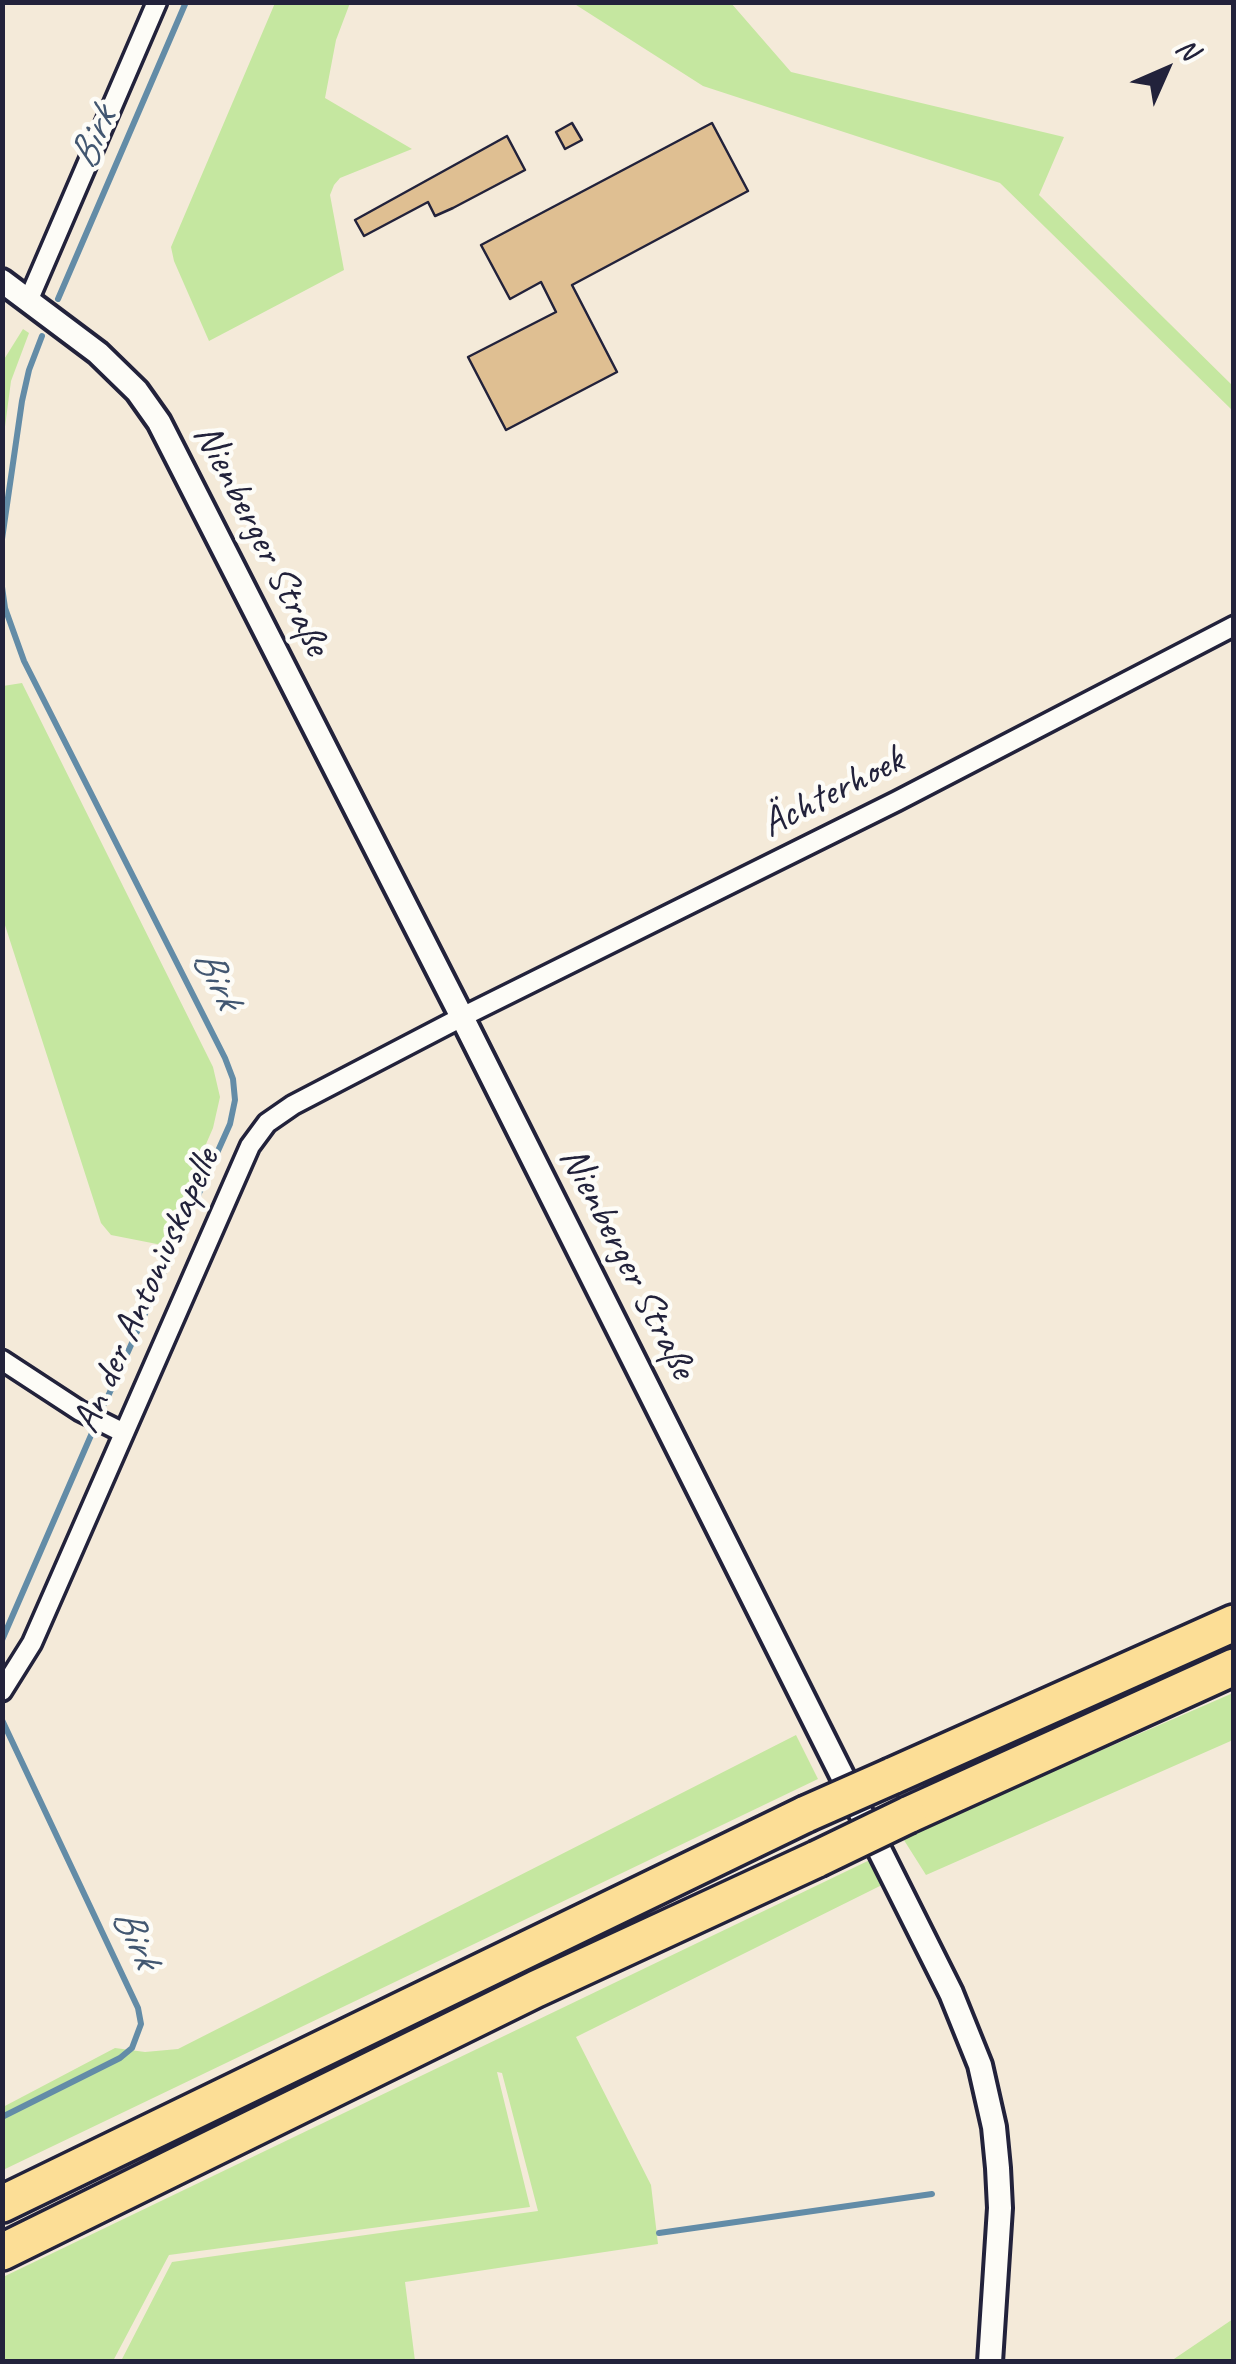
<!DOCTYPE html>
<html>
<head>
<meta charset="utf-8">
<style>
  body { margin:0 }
  #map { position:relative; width:1236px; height:2364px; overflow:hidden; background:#f4ead9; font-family:Caveat,sans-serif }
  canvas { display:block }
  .frame { position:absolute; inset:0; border:5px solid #22223b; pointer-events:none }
  .north { position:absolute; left:1116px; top:20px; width:100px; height:100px; -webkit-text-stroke:8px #fdfcf7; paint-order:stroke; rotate:45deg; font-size:28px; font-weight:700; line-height:40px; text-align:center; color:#22223b }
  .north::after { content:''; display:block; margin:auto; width:35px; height:45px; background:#22223b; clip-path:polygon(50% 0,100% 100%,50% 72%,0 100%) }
</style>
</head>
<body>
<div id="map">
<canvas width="1236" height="2364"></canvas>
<div class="frame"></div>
<div class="north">N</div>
</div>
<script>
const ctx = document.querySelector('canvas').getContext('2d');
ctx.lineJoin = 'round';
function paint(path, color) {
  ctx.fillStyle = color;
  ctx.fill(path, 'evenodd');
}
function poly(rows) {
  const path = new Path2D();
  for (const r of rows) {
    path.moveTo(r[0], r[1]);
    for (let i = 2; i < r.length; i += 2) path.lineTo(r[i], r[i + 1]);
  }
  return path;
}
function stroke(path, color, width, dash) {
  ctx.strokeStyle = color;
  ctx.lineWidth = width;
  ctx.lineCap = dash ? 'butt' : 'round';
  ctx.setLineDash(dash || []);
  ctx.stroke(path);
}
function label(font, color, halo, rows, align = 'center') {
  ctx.font = font + ' Caveat,sans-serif';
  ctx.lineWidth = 9;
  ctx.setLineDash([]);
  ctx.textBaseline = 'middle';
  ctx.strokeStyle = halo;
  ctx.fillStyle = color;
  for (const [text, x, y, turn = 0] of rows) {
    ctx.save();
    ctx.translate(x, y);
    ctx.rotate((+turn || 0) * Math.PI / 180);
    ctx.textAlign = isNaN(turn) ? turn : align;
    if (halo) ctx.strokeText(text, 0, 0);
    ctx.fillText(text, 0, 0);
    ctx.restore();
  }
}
paint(poly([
  [275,3,350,3,336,40,325,98,412,149,340,178,334,185,330,195,344,270,209,341,174,261,171,247],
  [573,3,731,3,791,72,1064,137,1039,195,1233,386,1233,411,1000,183,703,86],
  [23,329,29,333,11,381,3,442,3,361],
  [22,683,213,1067,220,1097,213,1128,162,1245,111,1235,101,1223,3,919,3,686],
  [1233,1693,1233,1740,926,1875,902,1837],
  [796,1735,818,1779,3,2170,3,2107,115,2048,145,2052,178,2049],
  [876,1857,888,1882,576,2037,651,2185,658,2244,405,2282,415,2361,121,2361,172,2262,538,2211,502,2073,497,2072,530,2207,169,2255,113,2361,3,2362,3,2277],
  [1233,2319,1233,2361,1171,2361]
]), '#c5e7a0');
stroke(poly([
  [58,299,186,2],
  [2,539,22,401,29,370,42,336],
  [2,587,5,608,24,661,225,1058,233,1079,235,1100,230,1124,105,1403],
  [2,1640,92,1433],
  [2,1720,138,2008,141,2024,132,2048,120,2058,2,2117],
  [659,2233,932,2194]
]), '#638ca7', 6);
const building = poly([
  [572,123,582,140,565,149,556,132,572,123],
  [712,123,748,191,572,285,617,372,506,430,468,357,556,312,541,282,510,299,481,245,712,123],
  [507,136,525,170,453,208,435,216,428,202,364,236,355,220,507,136]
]);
paint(building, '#dfbf92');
stroke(building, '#22223b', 2.5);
const minor = poly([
  [29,299,157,2],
  [2,1360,80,1411,122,1432],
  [2,1691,32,1643,250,1146,267,1123,293,1105,462,1017,897,801,1234,626]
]);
const tertiary = poly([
  [2,281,98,353,137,391,159,422,462,1017,951,1993,980,2065,994,2127,998,2168,1000,2208,990,2362]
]);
const motorway = poly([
  [892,1776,1234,1623],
  [908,1815,1234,1667],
  [2,2204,806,1814],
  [2,2252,536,1989,817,1859]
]);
stroke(minor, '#22223b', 25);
stroke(tertiary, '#22223b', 30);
stroke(motorway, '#22223b', 42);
stroke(minor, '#fdfcf7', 18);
stroke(tertiary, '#fdfcf7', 22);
stroke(motorway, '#fcde96', 35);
const motorwayBridge = poly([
  [806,1814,892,1776],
  [817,1859,908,1815]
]);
stroke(motorwayBridge, '#22223b', 42, []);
stroke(motorwayBridge, '#fcde96', 35);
label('40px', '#22223b', '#fdfcf7', [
  ["Nienberger Straße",261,540,63],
  ["Ächterhoek",833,793,-27],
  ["Nienberger Straße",627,1263,63],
  ["An der Antoniuskapelle",147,1291,-66]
]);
label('italic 42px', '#425771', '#fdfcf7', [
  ["Birk",94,139,-67],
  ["Birk",216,979,63],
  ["Birk",135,1938,65]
]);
</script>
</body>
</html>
